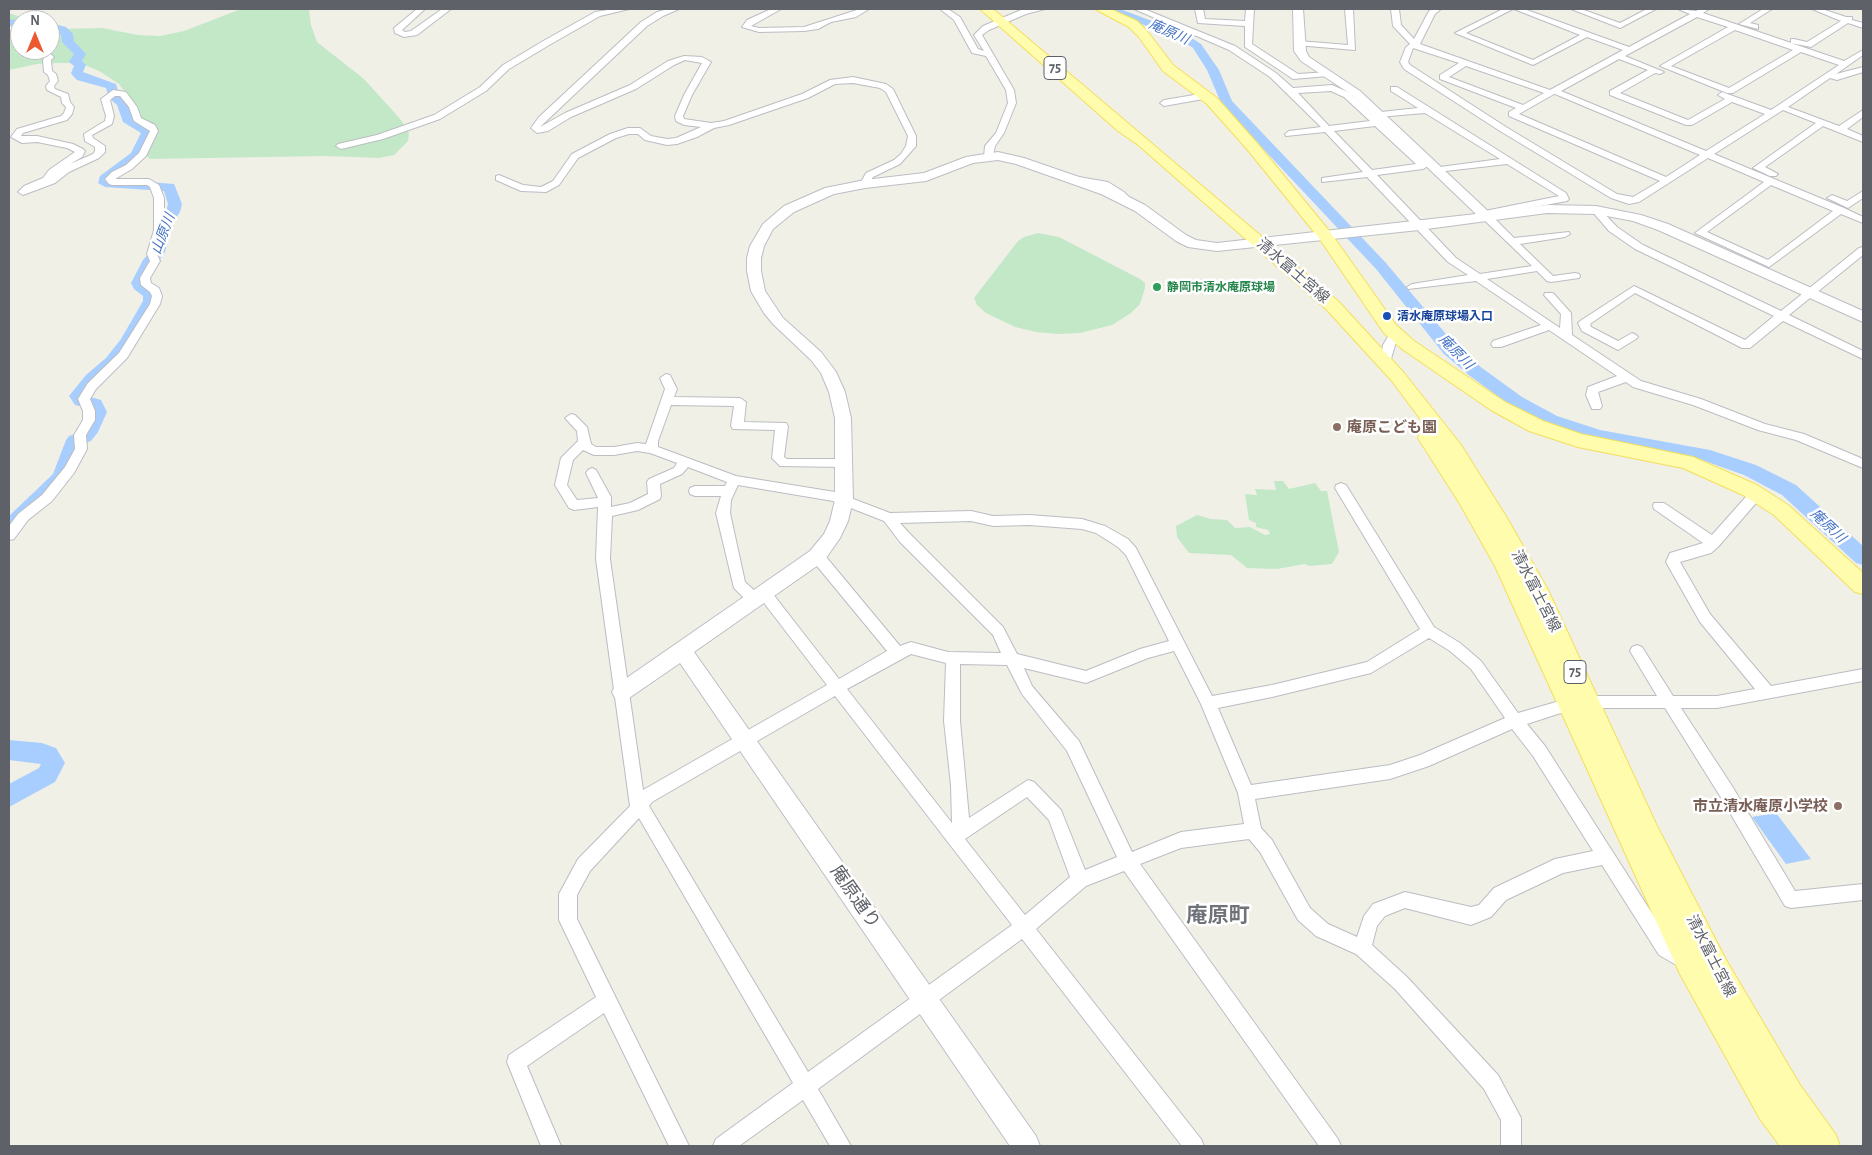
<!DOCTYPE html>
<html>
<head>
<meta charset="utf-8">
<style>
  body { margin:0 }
  #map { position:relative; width:1872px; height:1155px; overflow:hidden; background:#f0f0e7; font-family:"Alegreya Sans",sans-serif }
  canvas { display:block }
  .frame { position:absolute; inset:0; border:10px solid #5e6167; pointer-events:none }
  .north { position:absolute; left:10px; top:10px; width:50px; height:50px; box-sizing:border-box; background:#fff; border:1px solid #bfc0c2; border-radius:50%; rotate:0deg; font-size:14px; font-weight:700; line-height:20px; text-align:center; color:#5e6167 }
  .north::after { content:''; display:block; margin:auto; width:18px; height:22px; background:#ed5831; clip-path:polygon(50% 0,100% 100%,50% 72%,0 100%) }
</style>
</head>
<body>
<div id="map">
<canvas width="1872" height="1155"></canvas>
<div class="frame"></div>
<div class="north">N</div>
</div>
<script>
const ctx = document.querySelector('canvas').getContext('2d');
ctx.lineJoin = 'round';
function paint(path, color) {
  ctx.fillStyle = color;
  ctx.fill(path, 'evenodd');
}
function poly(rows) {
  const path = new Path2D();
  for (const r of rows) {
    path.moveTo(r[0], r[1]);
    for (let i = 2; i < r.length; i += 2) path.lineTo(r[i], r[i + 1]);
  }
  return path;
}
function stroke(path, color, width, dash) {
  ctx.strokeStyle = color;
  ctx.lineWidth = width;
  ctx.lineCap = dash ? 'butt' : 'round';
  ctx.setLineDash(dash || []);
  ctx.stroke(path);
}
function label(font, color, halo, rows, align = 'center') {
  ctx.font = font + ' "Alegreya Sans","Noto Sans JP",sans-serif';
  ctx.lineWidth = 5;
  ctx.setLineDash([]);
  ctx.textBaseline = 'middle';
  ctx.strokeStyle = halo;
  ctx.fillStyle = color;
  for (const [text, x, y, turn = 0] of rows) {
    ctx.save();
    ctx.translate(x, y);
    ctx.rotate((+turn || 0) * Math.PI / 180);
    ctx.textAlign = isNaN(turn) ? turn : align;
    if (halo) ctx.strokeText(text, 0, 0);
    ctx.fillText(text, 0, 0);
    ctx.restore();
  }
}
paint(poly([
  [241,9,309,10,311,25,317,42,364,79,384,101,401,120,409,133,408,141,394,155,379,158,326,156,150,159,143,152,141,114,119,84,99,71,80,63,60,63,37,64,9,70,9,13,30,20,20,20,20,50,50,50,50,28,58,29,102,28,138,35,160,36,184,31],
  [1038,233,1059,237,1140,279,1145,283,1145,288,1140,304,1131,313,1112,325,1080,333,1058,334,1036,332,1015,327,986,313,977,305,974,298,1018,241,1024,237],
  [1274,481,1283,481,1289,489,1315,483,1321,491,1327,491,1339,552,1332,564,1309,566,1305,564,1277,569,1247,568,1231,555,1189,553,1177,537,1176,526,1197,515,1211,519,1227,520,1235,528,1250,527,1265,535,1270,534,1268,530,1256,527,1256,523,1249,520,1245,494,1257,495,1255,489,1276,490]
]), '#c3e8c8');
paint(poly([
  [1776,813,1811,859,1786,864,1752,817]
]), '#a8ceff');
paint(poly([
  [1104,9,1120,9,1184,33,1201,44,1219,70,1232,101,1386,263,1456,346,1482,368,1522,397,1557,416,1600,430,1710,450,1756,465,1796,485,1863,546,1863,565,1856,563,1782,495,1744,475,1702,460,1598,442,1545,424,1510,405,1470,376,1444,354,1376,269,1222,105,1207,70,1193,48,1176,37,1106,11,1104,9],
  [9,19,20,21,20,27,9,25,9,19],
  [50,23,66,27,73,34,74,41,86,54,82,61,86,65,83,72,116,84,119,94,129,103,134,117,150,126,155,133,143,157,114,179,174,184,182,204,180,212,171,226,165,252,158,262,147,283,159,294,159,301,136,341,118,366,98,383,87,396,101,400,107,412,98,432,91,441,82,444,68,482,16,532,9,534,9,516,53,474,66,440,69,436,79,433,89,412,88,408,75,405,69,396,86,375,106,358,121,339,143,301,143,296,134,289,131,283,143,260,151,251,157,226,166,212,168,204,164,191,105,187,98,183,100,176,131,153,141,133,123,122,117,105,109,98,106,88,77,80,73,76,71,73,74,66,69,62,74,54,62,42,61,35,58,31,50,29,50,23],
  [9,740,42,743,56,748,65,763,55,782,9,807,9,784,39,768,41,764,9,760,9,740]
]), '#a8ceff');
const street = poly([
  [417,9,425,9,402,30,405,32,411,31,442,9,451,9,417,35,404,37,395,33,394,28,417,9],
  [614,9,629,9,600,16,551,44,509,69,486,91,440,119,383,139,341,149,336,146,338,144,377,135,434,115,480,87,503,65,545,40,595,12,614,9],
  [668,9,679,9,663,16,647,26,540,127,565,113,630,85,668,61,684,56,702,57,711,62,692,95,683,116,684,119,711,123,724,121,802,94,830,80,853,77,886,84,893,89,916,136,916,146,900,164,873,177,868,186,862,186,860,184,866,173,894,160,901,154,906,146,908,136,886,92,880,88,853,83,835,84,808,98,729,125,714,128,697,137,677,144,667,145,645,140,638,134,629,134,616,138,578,158,559,185,546,192,521,191,496,180,496,176,499,175,523,185,541,187,553,181,572,154,610,134,628,128,640,128,651,136,667,139,676,138,701,127,684,125,676,121,675,116,684,95,702,63,685,60,674,65,636,89,571,117,548,131,537,133,531,128,539,117,641,22,657,12,668,9],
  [771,9,781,9,751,26,759,28,804,27,860,9,869,9,856,17,831,22,818,29,804,31,759,32,742,27,747,20,771,9],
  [940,9,948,9,960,17,978,49,984,51,974,35,983,26,1021,10,1045,9,1026,14,989,30,982,35,1014,90,1016,103,1004,133,995,146,992,159,986,159,984,157,985,146,996,133,1008,103,1006,90,986,56,972,53,954,20,940,9],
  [1134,9,1144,9,1235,46,1276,73,1293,88,1332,85,1350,93,1428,166,1423,169,1377,175,1456,258,1480,274,1532,266,1480,216,1480,212,1559,196,1507,164,1437,172,1435,170,1440,167,1500,159,1425,113,1378,117,1377,115,1381,112,1418,108,1391,91,1391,87,1397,87,1566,193,1569,199,1567,201,1491,215,1514,238,1569,232,1570,234,1565,237,1520,244,1553,276,1575,273,1579,274,1580,276,1579,278,1551,282,1547,281,1537,271,1487,279,1560,328,1561,314,1544,295,1545,293,1553,293,1571,313,1572,335,1641,381,1701,399,1765,424,1804,434,1863,459,1863,468,1796,440,1758,430,1693,405,1633,387,1626,382,1598,392,1602,406,1600,409,1592,409,1586,395,1588,387,1617,376,1549,330,1501,347,1493,347,1491,344,1493,341,1541,325,1476,281,1408,289,1407,287,1412,284,1468,275,1448,262,1367,177,1322,182,1322,178,1363,172,1325,132,1286,136,1285,134,1289,131,1321,127,1270,77,1229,50,1134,9],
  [1331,91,1344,97,1370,121,1329,126,1298,93,1331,91],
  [1375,126,1416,164,1372,170,1334,131,1375,126],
  [1195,9,1203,9,1205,19,1245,21,1246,9,1254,9,1252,44,1298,74,1328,72,1332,74,1328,76,1293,79,1245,47,1245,26,1198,23,1195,9],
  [1345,9,1353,9,1355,50,1296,45,1296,41,1299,41,1348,45,1345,9],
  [1391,9,1399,9,1401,25,1414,39,1429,11,1433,9,1441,9,1435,14,1420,44,1550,90,1623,50,1587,37,1533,65,1455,33,1503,9,1513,9,1466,33,1533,60,1580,35,1514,9,1524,9,1629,47,1690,14,1678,9,1696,11,1700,9,1709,9,1703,13,1844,61,1863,50,1863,55,1836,74,1863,67,1863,72,1837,80,1830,78,1788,107,1839,126,1863,110,1863,117,1847,129,1863,136,1863,142,1823,126,1765,167,1778,174,1776,176,1770,176,1753,168,1816,123,1783,110,1714,154,1844,208,1863,217,1863,223,1841,214,1769,267,1695,233,1764,182,1708,158,1639,202,1629,204,1611,198,1500,131,1404,69,1400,62,1406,47,1410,44,1393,26,1391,9],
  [1697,17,1728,27,1660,66,1727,93,1733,93,1801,52,1839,65,1771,110,1722,92,1718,95,1725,99,1688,120,1620,93,1655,73,1660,74,1664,72,1625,56,1697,17],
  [1735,30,1793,50,1729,88,1671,66,1735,30],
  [1413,48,1459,63,1440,75,1440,79,1516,108,1509,112,1509,116,1660,181,1633,197,1617,194,1506,127,1410,65,1408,62,1413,48],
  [1619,59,1648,70,1610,91,1610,95,1686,125,1692,125,1732,102,1765,114,1706,151,1561,91,1619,59],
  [1466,66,1544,93,1523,105,1449,77,1466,66],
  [1554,94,1555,94,1700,155,1666,177,1519,114,1554,94],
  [1771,185,1833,211,1768,260,1707,232,1771,185],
  [1571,9,1581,9,1620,23,1647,9,1656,9,1620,28,1571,9],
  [1763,9,1772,9,1750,23,1758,25,1758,29,1739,24,1763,9],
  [1812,9,1822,9,1846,17,1852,17,1852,20,1863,23,1863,28,1848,23,1811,47,1791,43,1791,39,1794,39,1807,42,1841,21,1812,9],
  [9,26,20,28,20,32,9,30,9,26],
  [41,50,49,50,48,52,54,57,51,60,52,71,56,74,58,81,54,86,55,89,68,94,70,102,74,107,72,114,67,120,23,133,21,136,37,136,73,144,83,149,85,151,82,157,70,164,93,154,95,151,95,147,85,141,84,134,105,121,106,116,101,99,113,90,126,92,137,107,141,118,155,125,158,131,146,156,132,169,115,179,149,179,159,185,164,198,164,230,157,254,160,261,150,278,151,283,159,288,162,296,160,304,127,358,96,389,90,399,95,411,95,420,86,435,87,449,74,473,52,501,28,520,14,539,9,540,9,526,18,514,42,495,65,467,75,449,74,435,83,420,83,411,78,399,88,383,119,353,150,304,152,296,150,292,141,285,140,278,150,261,147,254,154,230,154,198,150,187,147,185,112,185,109,184,105,179,112,172,126,165,139,153,150,131,134,121,129,107,120,96,115,96,110,100,114,116,112,124,92,135,93,138,105,146,105,152,99,158,69,172,55,183,23,195,18,192,24,186,43,178,49,170,75,152,67,148,37,142,22,143,11,137,17,129,61,116,64,113,66,107,62,103,61,97,47,90,46,86,50,81,48,75,44,72,43,60,45,57,39,53,41,50],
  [1206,93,1209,94,1209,98,1164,106,1160,103,1164,100,1206,93],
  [1073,176,1108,182,1124,192,1132,200,1127,203,1124,202,1102,186,1070,181,1070,177,1073,176],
  [1863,191,1863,198,1848,208,1827,198,1832,195,1847,201,1863,191],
  [1596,207,1599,208,1617,227,1643,245,1781,311,1859,248,1863,247,1863,255,1789,315,1863,351,1863,359,1783,321,1750,348,1742,348,1635,293,1590,324,1591,327,1618,341,1632,333,1636,335,1638,337,1636,339,1618,350,1582,331,1578,323,1580,321,1634,286,1745,340,1774,316,1635,249,1609,231,1591,210,1596,207],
  [1395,331,1401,335,1395,345,1391,359,1376,359,1374,356,1376,353,1382,352,1383,345,1389,335,1395,331],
  [666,374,670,375,677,389,674,397,740,398,746,402,744,422,786,423,788,426,784,457,787,459,844,459,850,463,844,467,780,466,772,458,775,430,733,429,731,426,734,406,671,405,658,441,658,447,736,476,835,492,890,513,971,511,993,516,1029,515,1082,519,1105,526,1128,539,1136,548,1212,696,1272,685,1367,662,1420,629,1335,488,1336,485,1341,483,1346,485,1434,627,1460,643,1481,661,1518,713,1570,698,1589,696,1657,696,1630,651,1632,647,1637,645,1642,647,1673,696,1717,696,1755,689,1700,622,1666,562,1670,553,1703,543,1654,509,1653,506,1654,503,1664,503,1712,535,1752,490,1762,490,1763,493,1762,496,1718,547,1711,553,1680,562,1710,614,1771,686,1863,669,1863,681,1717,708,1681,708,1732,786,1795,891,1863,884,1863,900,1791,908,1785,906,1720,796,1665,708,1589,708,1570,710,1527,724,1545,746,1671,943,1691,955,1694,961,1691,967,1685,970,1659,955,1602,865,1563,873,1506,900,1491,917,1471,925,1405,908,1385,916,1377,926,1372,945,1407,977,1498,1075,1521,1118,1521,1146,1501,1146,1501,1120,1484,1089,1395,989,1356,954,1316,936,1298,920,1260,852,1249,839,1181,848,1140,864,1338,1139,1341,1146,1319,1146,1124,871,1086,886,1036,929,1201,1139,1204,1146,1182,1146,1022,939,818,1089,851,1146,830,1146,803,1100,739,1146,713,1146,716,1139,793,1083,639,818,590,871,577,895,577,919,689,1146,669,1146,604,1013,527,1066,561,1146,541,1146,507,1062,509,1055,596,997,559,920,559,894,578,859,630,806,596,559,598,507,574,510,569,508,555,485,561,458,578,441,577,431,565,418,571,414,575,415,587,427,591,444,596,447,614,447,637,443,646,444,665,389,660,378,666,374],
  [583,450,594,455,614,455,637,451,650,453,677,463,674,468,649,479,647,482,648,494,630,503,611,507,611,497,596,470,592,468,588,470,586,473,598,498,577,500,567,485,573,460,583,450],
  [688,467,727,482,725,486,695,486,690,488,689,491,690,494,695,496,721,496,716,513,734,588,749,603,754,605,759,603,761,599,827,685,643,790,610,559,612,516,638,510,660,499,661,496,660,484,682,474,688,467],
  [738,485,833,501,884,521,900,542,993,635,1001,653,948,652,911,642,900,646,822,552,817,551,812,552,810,556,812,560,887,651,839,679,769,589,764,588,759,589,757,593,745,582,730,513,731,500,738,485],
  [971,521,993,526,1029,525,1082,529,1096,533,1118,547,1126,555,1169,641,1140,649,1086,671,1017,654,1003,627,910,534,900,523,971,521],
  [1429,638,1450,651,1471,669,1505,718,1420,755,1390,765,1251,785,1218,708,1272,697,1371,673,1429,638],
  [1174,651,1201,704,1238,793,1244,824,1181,832,1132,852,1079,741,1032,686,1024,668,1086,683,1148,658,1174,651],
  [911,654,946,663,944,721,951,785,952,823,847,689,911,654],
  [960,664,1007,665,1022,694,1067,751,1117,857,1085,870,1061,810,1034,782,1028,780,969,818,960,721,960,664],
  [835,696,1012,925,808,1072,649,806,652,802,835,696],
  [1512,729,1533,756,1593,851,1555,859,1494,888,1479,905,1471,907,1405,892,1373,904,1364,916,1357,937,1328,924,1310,908,1272,840,1261,828,1255,799,1390,779,1429,766,1512,729],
  [1027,797,1049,820,1070,877,1025,915,965,839,1027,797]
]);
const secondary = poly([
  [1293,9,1303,9,1306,51,1309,57,1360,91,1490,213,1547,205,1596,206,1641,215,1668,224,1863,311,1863,322,1658,230,1633,221,1596,214,1547,213,1419,230,1217,251,1188,247,1176,241,1135,211,1101,194,1016,164,998,160,973,163,926,181,865,188,834,194,794,212,773,229,764,246,761,258,761,271,765,291,783,318,821,352,836,372,845,392,851,418,853,500,848,521,840,538,824,561,694,652,1036,1136,1040,1146,1010,1146,680,663,629,698,622,701,615,698,612,692,615,686,810,551,824,534,830,521,835,500,835,418,829,392,821,373,811,360,773,324,764,313,751,291,747,271,747,258,750,246,763,224,784,206,825,188,865,180,924,173,966,157,998,152,1024,158,1111,188,1145,205,1186,235,1196,240,1217,243,1476,214,1352,95,1301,61,1294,51,1293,9]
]);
const primary = poly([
  [980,9,993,9,1339,302,1404,373,1461,445,1507,518,1548,590,1656,824,1725,958,1800,1085,1836,1135,1840,1146,1780,1146,1760,1119,1680,974,1495,566,1460,504,1418,438,1420,433,1430,432,1392,381,1327,310,1137,144,1118,131,980,9],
  [1095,9,1110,9,1137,21,1147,31,1173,65,1217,98,1257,143,1330,232,1396,325,1414,341,1505,402,1543,421,1581,434,1693,457,1757,485,1788,505,1863,573,1863,594,1855,592,1774,515,1743,495,1683,468,1578,447,1529,431,1491,410,1402,349,1384,333,1319,238,1247,149,1207,104,1163,71,1139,37,1129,27,1095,9]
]);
stroke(street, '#bbbdc2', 2);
stroke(secondary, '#bcbec4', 2);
stroke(primary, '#f4de5c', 2);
paint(street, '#fff');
paint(secondary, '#fff');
paint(primary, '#fffdad');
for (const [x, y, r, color] of [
  [1157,287,5,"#2e9e5b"],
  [1387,316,5,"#1a4fb4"],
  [1337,427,5,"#8d6e63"],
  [1838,806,5,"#8d6e63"]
]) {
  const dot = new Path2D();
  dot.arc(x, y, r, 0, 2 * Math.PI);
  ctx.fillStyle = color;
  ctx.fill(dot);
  stroke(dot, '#fff', 2);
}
label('bold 12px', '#27864d', '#fff', [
  ["静岡市清水庵原球場",1167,287]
], 'left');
label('bold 12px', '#164399', '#fff', [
  ["清水庵原球場入口",1397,316]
], 'left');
label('italic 14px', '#4774c6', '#fff', [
  ["庵原川",1169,32,24],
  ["山原川",163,234,-69],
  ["庵原川",1456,352,45],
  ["庵原川",1828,526,43]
]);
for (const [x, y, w] of [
  [1055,68,22],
  [1575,672,22]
]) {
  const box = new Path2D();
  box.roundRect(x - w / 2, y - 11.5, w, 23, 4);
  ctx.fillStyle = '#fff';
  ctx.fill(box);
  stroke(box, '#5e6167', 1);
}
label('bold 14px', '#5e6167', null, [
  ["75",1055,68],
  ["75",1575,672]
]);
label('15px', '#5e6167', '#fff', [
  ["清水富士宮線",1293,271,41],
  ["清水富士宮線",1536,591,63],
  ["清水富士宮線",1711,956,63]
]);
label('bold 15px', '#785e54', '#fff', [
  ["庵原こども園",1347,427],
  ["市立清水庵原小学校",1828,806,"right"]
], 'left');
label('18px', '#5e6167', '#fff', [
  ["庵原通り",855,897,55]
]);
label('bold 21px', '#6f7379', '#fff', [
  ["庵原町",1218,916]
]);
</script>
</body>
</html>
